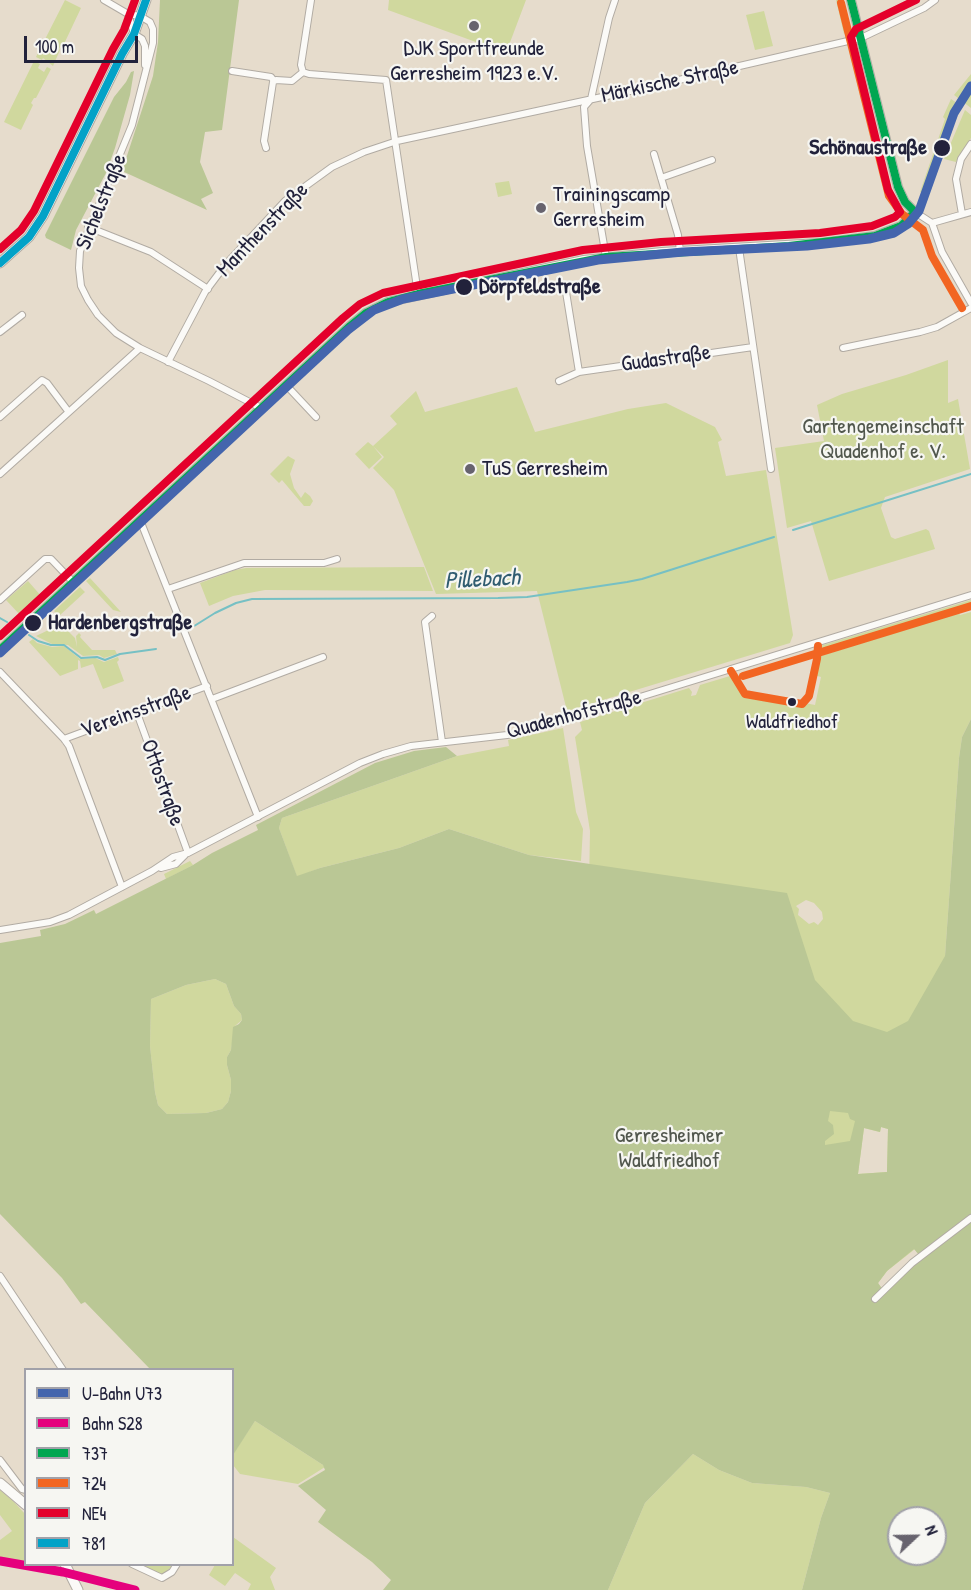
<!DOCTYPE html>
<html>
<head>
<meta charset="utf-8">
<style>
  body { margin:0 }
  #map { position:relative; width:971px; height:1590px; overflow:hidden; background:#e6dccc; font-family:"Patrick Hand",sans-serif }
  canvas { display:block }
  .legend { position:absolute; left:24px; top:1368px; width:210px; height:198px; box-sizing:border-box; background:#f6f6f2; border:2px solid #a1a1a9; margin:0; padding:8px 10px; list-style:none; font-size:18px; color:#22223b }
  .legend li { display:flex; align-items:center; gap:12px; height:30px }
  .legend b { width:30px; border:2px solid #a1a1a9 }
  .north { position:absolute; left:887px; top:1506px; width:60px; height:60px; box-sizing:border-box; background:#f6f6f2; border:2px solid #a1a1a9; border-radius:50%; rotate:68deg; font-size:16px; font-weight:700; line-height:24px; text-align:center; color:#22223b }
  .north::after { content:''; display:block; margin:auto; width:21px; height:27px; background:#67636e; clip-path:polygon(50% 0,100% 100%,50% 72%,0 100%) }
  .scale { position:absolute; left:24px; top:36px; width:114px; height:27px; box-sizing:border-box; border:3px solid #22223b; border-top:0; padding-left:8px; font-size:18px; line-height:21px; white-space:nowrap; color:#22223b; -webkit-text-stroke:4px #f6f6f2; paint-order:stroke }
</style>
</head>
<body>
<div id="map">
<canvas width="971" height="1590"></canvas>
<ul class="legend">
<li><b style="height:8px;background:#4465ad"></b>U-Bahn U73</li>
<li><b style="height:8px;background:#e5007d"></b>Bahn S28</li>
<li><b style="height:8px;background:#00a651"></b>737</li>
<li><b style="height:8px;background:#f26522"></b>724</li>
<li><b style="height:8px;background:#e4002b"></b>NE4</li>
<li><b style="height:8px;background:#02a2c7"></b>781</li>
</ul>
<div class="north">N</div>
<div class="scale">100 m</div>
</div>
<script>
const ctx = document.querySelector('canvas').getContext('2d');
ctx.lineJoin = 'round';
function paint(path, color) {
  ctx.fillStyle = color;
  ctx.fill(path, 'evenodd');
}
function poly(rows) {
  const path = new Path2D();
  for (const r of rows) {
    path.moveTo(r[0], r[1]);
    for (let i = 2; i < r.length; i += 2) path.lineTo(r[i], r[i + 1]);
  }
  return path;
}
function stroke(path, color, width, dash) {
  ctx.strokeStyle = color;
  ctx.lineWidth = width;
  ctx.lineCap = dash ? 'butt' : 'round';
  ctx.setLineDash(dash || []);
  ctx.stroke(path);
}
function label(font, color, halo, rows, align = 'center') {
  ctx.font = font + ' "Patrick Hand",sans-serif';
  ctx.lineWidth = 4.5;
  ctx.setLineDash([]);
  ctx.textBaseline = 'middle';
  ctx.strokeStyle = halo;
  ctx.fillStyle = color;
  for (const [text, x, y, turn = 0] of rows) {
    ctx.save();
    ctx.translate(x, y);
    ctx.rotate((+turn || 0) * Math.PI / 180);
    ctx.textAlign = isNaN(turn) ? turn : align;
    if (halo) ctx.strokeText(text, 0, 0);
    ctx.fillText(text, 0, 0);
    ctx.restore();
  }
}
paint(poly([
  [65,0,81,8,64,44,62,43,59,49,60,50,53,66,43,58,42,60,36,57],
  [389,0,526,0,506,53,388,10],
  [836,0,843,0,850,28,844,34],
  [764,11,773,46,755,50,746,15],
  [34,61,40,64,38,68,44,72,47,67,51,69,36,98,34,98,31,103,33,105,21,130,4,122],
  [971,74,971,108,954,95],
  [951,99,960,105,950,127,927,195,920,192,945,119,943,117],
  [965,110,971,115,971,138,956,162,944,159],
  [509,181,512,194,498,197,495,183],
  [948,360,948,403,958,399,970,469,885,497,881,508,891,537,895,539,926,529,929,531,935,549,829,581,811,521,787,528,775,448,824,441,817,405,842,394,906,375],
  [517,387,535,432,628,409,666,403,715,427,722,440,718,442,726,476,766,470,793,635,790,643,567,711,537,591,436,594,394,490,373,468,384,457,373,446,382,457,369,469,355,454,368,442,373,446,397,424,390,416,416,391,425,412],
  [288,456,295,460,290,474,294,488,301,498,305,492,310,496,313,501,310,506,304,506,282,480,279,483,270,474],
  [424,567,433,591,265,590,233,596,209,606,200,583,235,570,246,568],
  [90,578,121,612,113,610,86,581],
  [28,581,42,597,21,616,6,600],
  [80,587,85,592,59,616,54,611],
  [971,600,971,607,811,656,814,649,820,646],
  [971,612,971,719,962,737,959,758,945,956,939,1215,971,1526,589,885,590,831,575,737,582,730,580,722,689,688,692,692,691,696,696,695,700,685,730,676,738,679,745,691,815,705,821,677,810,674,814,658,959,613,960,615],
  [806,900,814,903,822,912,823,919,818,925,814,922,809,924,798,915,799,909,796,906],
  [881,1127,888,1129,887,1172,858,1174,864,1128,880,1132],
  [915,1249,919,1255,883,1290,878,1283,887,1271],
  [61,624,75,638,77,647,76,636,79,633,81,635,80,637,92,650,115,650,117,654,104,658,99,655,83,656,68,645,52,644,36,636],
  [33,639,37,643,52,647,64,646,80,659,95,658,104,662,118,657,119,660,117,662,124,681,103,689,93,664,81,668,80,661,78,660,78,669,60,676,29,642],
  [563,728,576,812,583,829,581,861,529,855,449,829,399,848,320,868,297,877,279,828,282,818,457,756,509,746,508,740],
  [190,861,193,865,166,879,164,874],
  [215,979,226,984,234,1006,241,1014,242,1020,235,1026,231,1050,227,1057,227,1065,231,1080,231,1091,228,1102,222,1109,206,1113,167,1114,158,1105,155,1092,150,1046,151,999,186,985],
  [255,1421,323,1465,325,1467,298,1484,240,1474,233,1465,232,1455],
  [693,1454,719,1470,752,1483,806,1487,830,1493,821,1518,802,1590,608,1590,645,1503],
  [0,1490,14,1502,25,1514,25,1563,0,1558,0,1540,12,1531,0,1515],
  [233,1537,276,1568,270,1577,275,1590,248,1590,251,1584,235,1573,225,1586,209,1575,215,1565,232,1564],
  [136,1565,173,1565,164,1574,159,1574]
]), '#d0d89e');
paint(poly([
  [160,0,239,0,222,130,205,132,200,162,213,193,201,199,207,210,122,171,153,76,158,42],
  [134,71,130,95,115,148,106,173,76,230,71,250,46,238,45,235,114,97,126,82,131,72],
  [971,719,971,1590,802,1590,821,1518,830,1493,806,1487,752,1483,719,1470,693,1454,645,1503,608,1590,383,1590,391,1580,372,1562,318,1522,326,1510,298,1486,325,1470,323,1465,255,1421,233,1455,232,1370,150,1369,85,1302,81,1304,62,1278,0,1214,0,943,41,936,40,930,65,924,94,910,96,914,193,865,212,853,258,830,256,825,375,763,414,751,446,747,457,756,282,818,279,828,297,876,320,868,399,848,449,829,529,855,787,893,815,980,853,1021,887,1032,908,1021,945,956,959,758,962,737],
  [215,979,226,984,234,1006,241,1014,242,1020,239,1024,233,1027,231,1050,227,1057,227,1065,231,1080,231,1091,228,1102,222,1109,206,1113,167,1114,158,1105,155,1092,150,1046,151,999,186,985],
  [830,1111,848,1113,850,1119,855,1121,850,1141,825,1145,825,1141,834,1134,833,1125,828,1121],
  [881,1127,888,1129,887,1172,858,1174,864,1128,880,1132],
  [914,1249,919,1255,883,1290,878,1283,887,1271],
  [899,1518,935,1518,935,1554,899,1554]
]), '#bac795');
stroke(poly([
  [793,530,971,474],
  [0,618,7,622],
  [191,628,215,613,236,603,252,599,498,598,527,597,627,582,642,579,774,537],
  [29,635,38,641,51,645,64,645,81,658,97,657,105,660,120,654,156,649]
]), '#76c0c4', 2);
const minor = poly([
  [104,0,128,14,140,16,150,22,153,29,153,43,132,125,80,251,79,268,81,286,88,300,98,315,116,333,140,348,209,381,261,408],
  [128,14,134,34,142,39,145,46,145,65],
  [232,71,271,77,274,81],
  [303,72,309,74,386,80,418,294],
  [303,72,301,65,311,0],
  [266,148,264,141,273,82,276,80,292,81,303,72],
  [654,154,678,235,680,251],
  [661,178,712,160],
  [915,212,932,223,942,252,971,303],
  [962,214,956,179,961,159,971,144],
  [932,223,971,212],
  [88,227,151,252,208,289],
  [739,248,771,469],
  [606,257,587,146,584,107,591,99,609,18,615,0],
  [566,292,579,372],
  [0,332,22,315],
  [843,348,920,332,937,327,971,308],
  [168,362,205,292,226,264,285,201,332,167,364,152,397,141,644,88,861,38,924,8,935,0],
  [559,381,579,372,753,347],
  [286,385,316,417],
  [0,417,42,380,47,383,68,411],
  [0,474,140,348],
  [140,520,258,817],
  [168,589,244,563,324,563,337,559],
  [0,600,45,559,51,559,73,582],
  [432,616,425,622,442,742],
  [0,672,64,739,69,746,122,887],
  [212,699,323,657],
  [137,713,188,853],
  [64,739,207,686],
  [161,868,176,864,185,855],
  [0,930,50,922,69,915,152,871,173,857,188,853,360,763,383,754,411,746,507,735,549,725,971,595],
  [0,1276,63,1370],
  [875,1299,912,1263,971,1218],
  [0,1460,22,1489,26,1490],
  [132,1564,162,1578,172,1572,177,1564]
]);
const tertiary = poly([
  [0,650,350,326,366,313,388,302,584,260,662,252,821,243,875,236,901,226,915,212,905,202,898,187,851,0]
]);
const secondary = poly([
  [0,263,29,237,43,216,122,54,134,34,146,0],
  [0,1483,26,1505],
  [65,1564,78,1590]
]);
stroke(minor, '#b1aba3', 8);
stroke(tertiary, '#b1aba3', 10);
stroke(secondary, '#b1aba3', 11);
stroke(minor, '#fbfaf7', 6);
stroke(tertiary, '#fbfaf7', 8);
stroke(secondary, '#fbfaf7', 9);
stroke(poly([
  [851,0,898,187,905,202,915,212],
  [0,650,350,326,366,313,388,302,418,294,606,257,789,246,875,236,901,226,915,212]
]), '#00a651', 8);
stroke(poly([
  [841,3,889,196,902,214,923,230,932,256,962,308],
  [731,671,745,694,802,704,809,696,817,659,818,646],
  [743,676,971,606]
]), '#f26522', 8);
stroke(poly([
  [0,249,21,230,34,211,113,49,124,30,135,0],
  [0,636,343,318,360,304,383,293,583,250,661,242,820,233,872,226,895,217,900,212,888,190,851,37,856,29,916,0]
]), '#e4002b', 8);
stroke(poly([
  [0,263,29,237,43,216,122,54,134,34,146,0]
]), '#02a2c7', 8);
stroke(poly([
  [0,1561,63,1572,135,1590]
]), '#e5007d', 9);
stroke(poly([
  [0,653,348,330,374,310,403,299,598,260,683,252,807,246,869,239,894,233,908,224,919,211,954,113,971,86]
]), '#4465ad', 9);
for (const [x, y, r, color] of [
  [474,26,6,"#67636e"],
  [942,148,9,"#22223b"],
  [541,208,6,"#67636e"],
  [464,287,9,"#22223b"],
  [470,469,6,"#67636e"],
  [33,623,9,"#22223b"],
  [792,702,5,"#22223b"]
]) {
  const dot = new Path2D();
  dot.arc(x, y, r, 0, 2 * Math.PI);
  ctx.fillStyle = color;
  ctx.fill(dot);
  stroke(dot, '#f6f6f2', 2);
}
label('20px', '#22223b', '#f6f6f2', [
  ["Waldfriedhof",792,723]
]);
label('22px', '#22223b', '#f6f6f2', [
  ["DJK Sportfreunde",474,49,"center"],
  ["Gerresheim 1923 e.V.",474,74,"center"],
  ["Trainingscamp",553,195],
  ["Gerresheim",553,220],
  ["TuS Gerresheim",482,469]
], 'left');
label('22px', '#22223b', '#f6f6f2', [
  ["Märkische Straße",670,82,-12],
  ["Sichelstraße",102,202,-68],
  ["Manthenstraße",263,230,-46],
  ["Gudastraße",666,359,-8],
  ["Vereinsstraße",136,712,-20],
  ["Quadenhofstraße",574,715,-15],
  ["Ottostraße",162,783,70]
]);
label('bold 22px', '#22223b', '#f6f6f2', [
  ["Schönaustraße",927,148,"right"],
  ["Dörpfeldstraße",479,287],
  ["Hardenbergstraße",48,623]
], 'left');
label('22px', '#51574d', '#f6f6f2', [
  ["Gartengemeinschaft",883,427],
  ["Quadenhof e. V.",883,452],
  ["Gerresheimer",669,1136],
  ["Waldfriedhof",669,1161]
]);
label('italic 24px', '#305c70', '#f6f6f2', [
  ["Pillebach",482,580,-3]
]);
</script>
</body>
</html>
